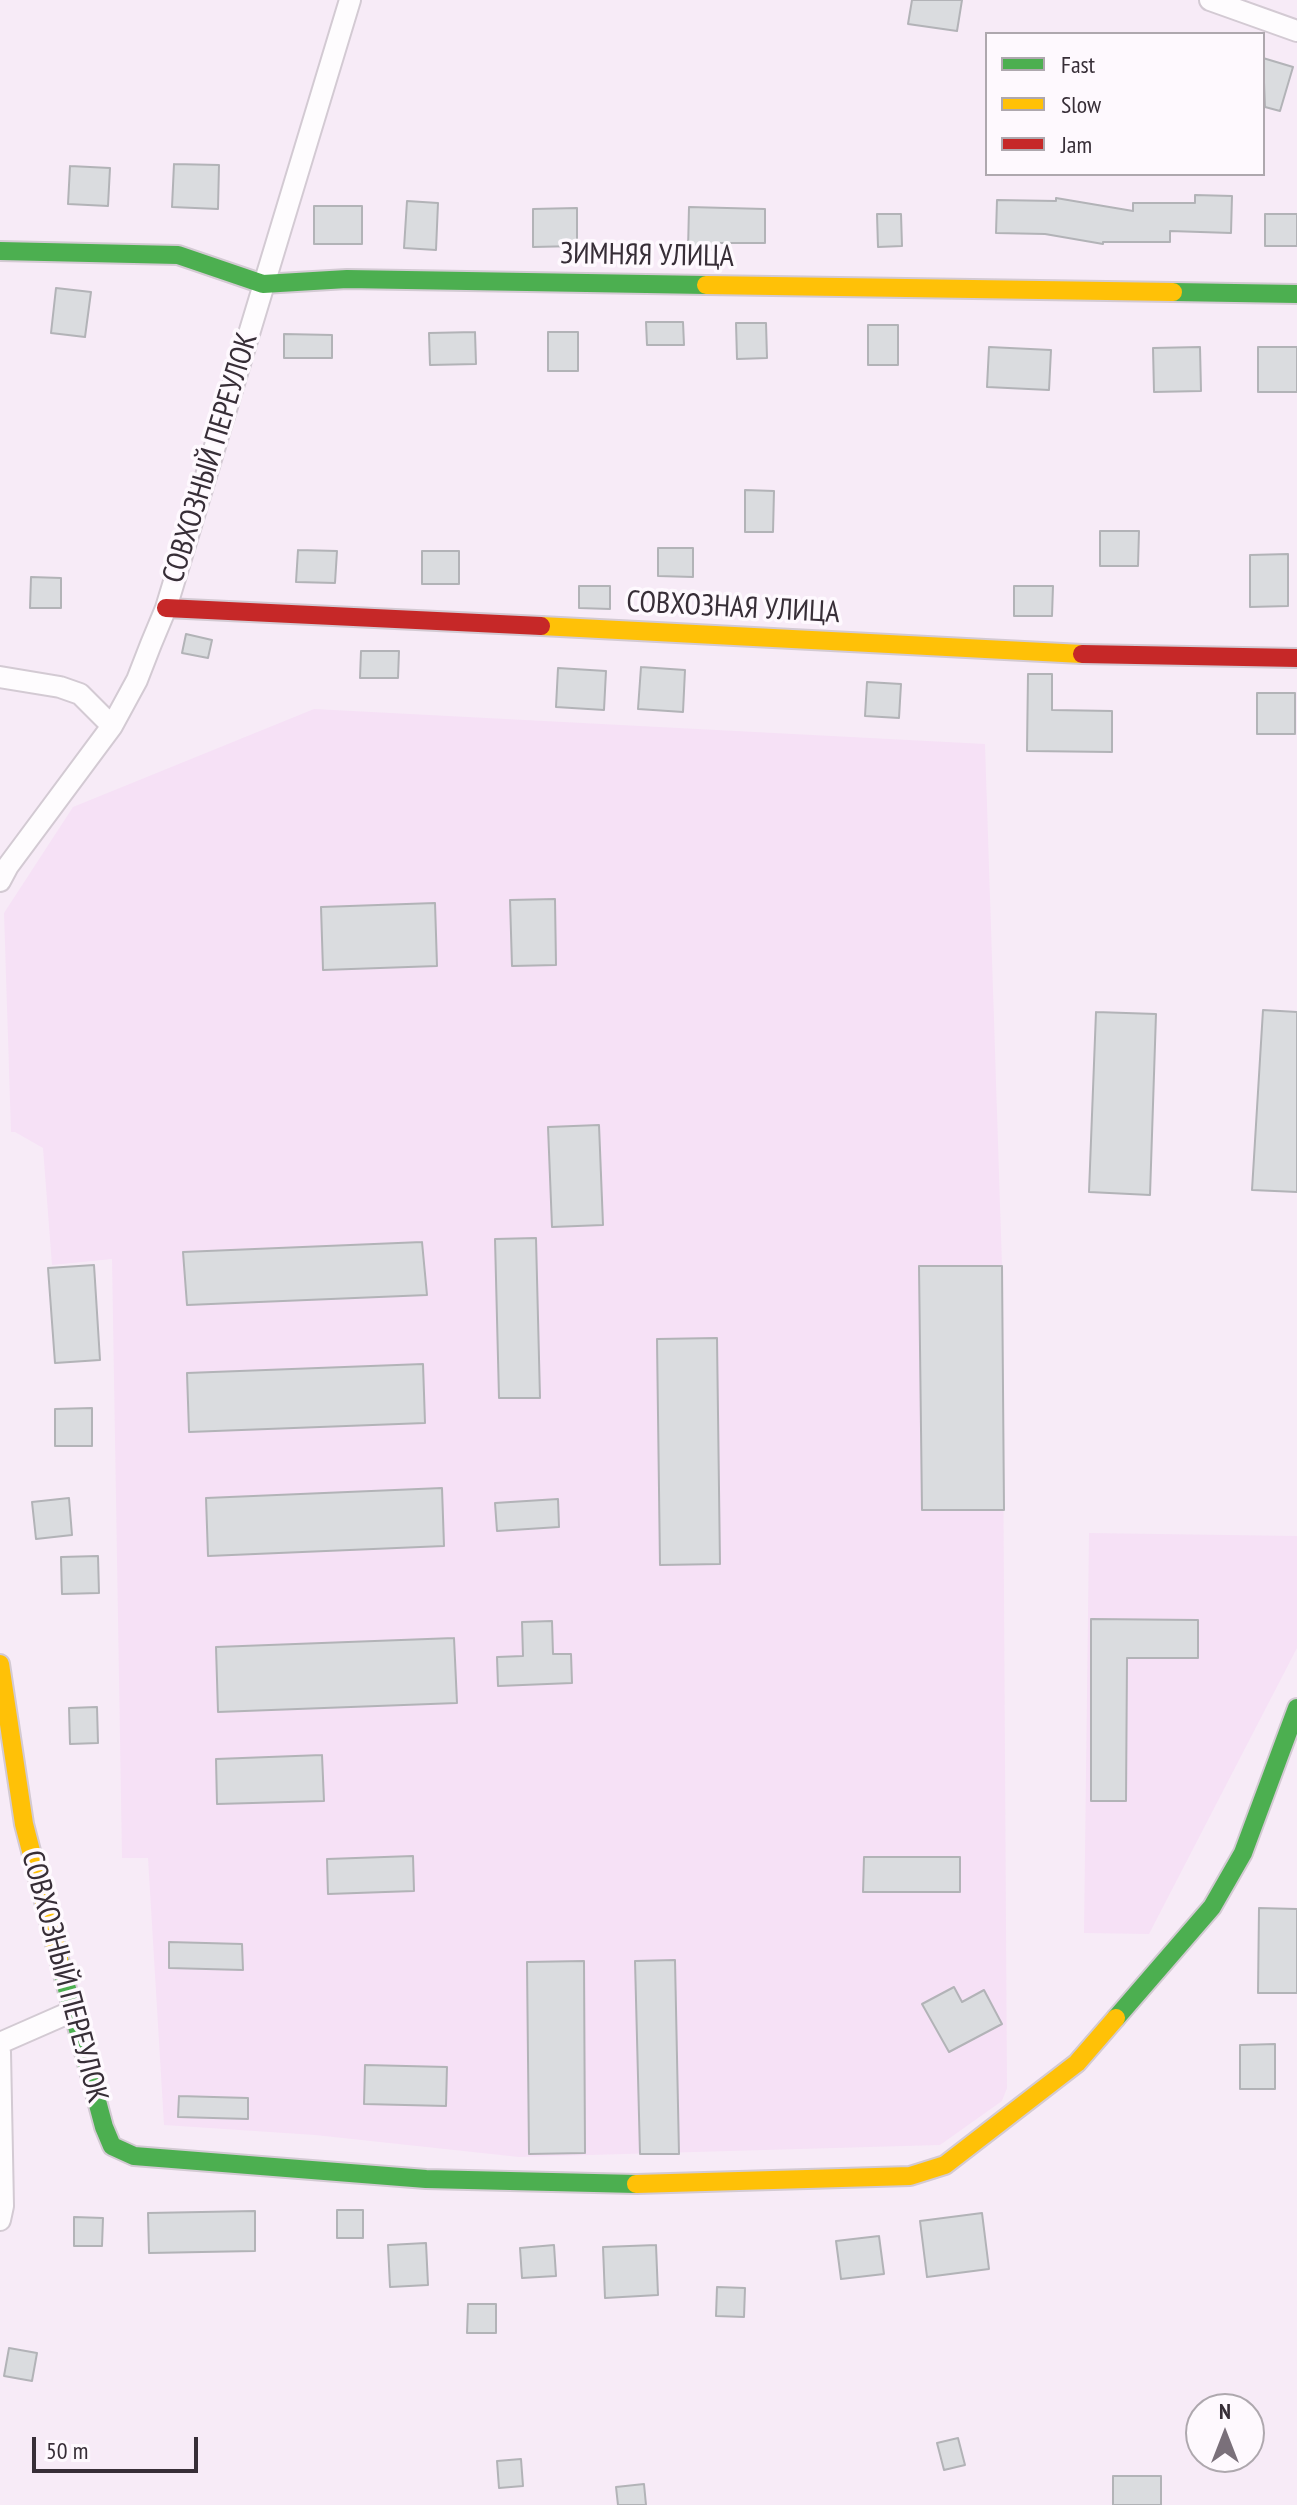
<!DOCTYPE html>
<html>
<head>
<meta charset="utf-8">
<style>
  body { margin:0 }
  #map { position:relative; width:1297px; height:2505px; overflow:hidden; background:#f7ebf7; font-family:"PT Sans Narrow",sans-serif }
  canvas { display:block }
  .legend { position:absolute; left:985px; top:32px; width:280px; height:144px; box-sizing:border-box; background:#fef9fe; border:2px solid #aea8ae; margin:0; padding:10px 14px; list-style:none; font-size:24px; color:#372e37 }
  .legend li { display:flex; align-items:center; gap:16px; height:40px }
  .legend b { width:40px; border:2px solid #aea8ae }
  .north { position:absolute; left:1185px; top:2393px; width:80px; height:80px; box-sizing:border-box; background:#fef9fe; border:2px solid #aea8ae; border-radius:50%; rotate:0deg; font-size:22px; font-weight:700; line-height:32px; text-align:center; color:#372e37 }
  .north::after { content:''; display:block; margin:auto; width:28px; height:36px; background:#7a707a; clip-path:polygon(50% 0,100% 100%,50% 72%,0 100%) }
  .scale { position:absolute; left:32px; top:2437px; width:166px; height:36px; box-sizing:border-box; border:4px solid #372e37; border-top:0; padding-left:10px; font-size:24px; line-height:28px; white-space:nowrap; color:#372e37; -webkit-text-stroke:6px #fef9fe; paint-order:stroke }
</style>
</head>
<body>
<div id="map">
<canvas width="1297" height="2505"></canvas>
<ul class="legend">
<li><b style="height:10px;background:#4caf50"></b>Fast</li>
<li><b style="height:10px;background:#ffc107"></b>Slow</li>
<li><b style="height:10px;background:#c62828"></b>Jam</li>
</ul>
<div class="north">N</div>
<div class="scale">50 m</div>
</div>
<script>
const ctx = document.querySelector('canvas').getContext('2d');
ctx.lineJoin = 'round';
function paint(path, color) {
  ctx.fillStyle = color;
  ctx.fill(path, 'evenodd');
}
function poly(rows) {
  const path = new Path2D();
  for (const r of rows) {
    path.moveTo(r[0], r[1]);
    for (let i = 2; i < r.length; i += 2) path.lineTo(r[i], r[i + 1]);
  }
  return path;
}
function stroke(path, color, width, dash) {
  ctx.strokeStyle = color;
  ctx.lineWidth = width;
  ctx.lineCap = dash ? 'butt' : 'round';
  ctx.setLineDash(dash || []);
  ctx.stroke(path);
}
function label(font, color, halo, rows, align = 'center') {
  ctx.font = font + ' "PT Sans Narrow",sans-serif';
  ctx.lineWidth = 7;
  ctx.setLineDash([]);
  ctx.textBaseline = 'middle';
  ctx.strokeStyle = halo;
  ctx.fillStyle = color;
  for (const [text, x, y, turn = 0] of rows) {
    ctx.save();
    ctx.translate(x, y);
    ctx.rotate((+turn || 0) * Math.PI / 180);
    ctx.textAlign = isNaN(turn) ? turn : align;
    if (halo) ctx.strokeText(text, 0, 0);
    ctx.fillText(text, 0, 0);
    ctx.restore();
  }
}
paint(poly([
  [314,709,985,744,1002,1266,1007,2088,1002,2101,940,2145,519,2157,315,2135,164,2125,148,1858,122,1858,112,1259,52,1265,43,1148,15,1132,11,1132,4,913,73,807],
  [1089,1533,1297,1536,1297,1648,1149,1934,1084,1933]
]), '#f6e1f6');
const building = poly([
  [912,0,962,0,957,31,908,24,912,0],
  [1263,58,1293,67,1280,111,1265,107,1263,58],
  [174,164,219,165,218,209,172,207,174,164],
  [70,166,110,168,108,206,68,204,70,166],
  [1195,195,1232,196,1231,233,1170,231,1170,242,1103,242,1103,244,1045,234,996,233,997,200,1056,201,1056,198,1133,211,1133,203,1195,203,1195,195],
  [407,201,438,203,436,250,404,248,407,201],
  [314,206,362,206,362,244,314,244,314,206],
  [689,207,765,209,765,243,719,243,719,250,688,250,689,207],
  [577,208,577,246,533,247,533,209,577,208],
  [877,214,901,214,902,246,878,247,877,214],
  [1265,214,1297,214,1297,246,1265,246,1265,214],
  [56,288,91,292,85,337,51,333,56,288],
  [646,322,683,322,684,345,647,345,646,322],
  [736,323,766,323,767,358,737,359,736,323],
  [868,325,898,325,898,365,868,365,868,325],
  [475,332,476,364,430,365,429,333,475,332],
  [548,332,578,332,578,371,548,371,548,332],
  [284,334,332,335,332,358,284,358,284,334],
  [989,347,1051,350,1049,390,987,387,989,347],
  [1200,347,1201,391,1154,392,1153,348,1200,347],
  [1258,347,1297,347,1297,392,1258,392,1258,347],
  [745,490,774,491,773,532,745,532,745,490],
  [1100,531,1139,531,1138,566,1100,566,1100,531],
  [658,548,693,548,693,577,658,576,658,548],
  [298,550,337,551,335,583,296,582,298,550],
  [422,551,459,551,459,584,422,584,422,551],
  [1288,554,1288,606,1250,607,1250,555,1288,554],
  [31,577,61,578,61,608,30,608,31,577],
  [579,586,610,586,610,609,579,608,579,586],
  [1014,586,1053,586,1052,616,1014,616,1014,586],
  [186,634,212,640,208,658,182,653,186,634],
  [361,651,399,651,398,678,360,678,361,651],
  [641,667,685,670,683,712,638,709,641,667],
  [558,668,606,671,604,710,556,707,558,668],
  [1028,674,1052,674,1052,710,1112,711,1112,752,1027,751,1028,674],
  [867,682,901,684,899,718,865,716,867,682],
  [1257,693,1295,693,1295,734,1257,734,1257,693],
  [555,899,556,965,512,966,510,900,555,899],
  [435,903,437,966,323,970,321,907,435,903],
  [1263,1010,1297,1012,1297,1192,1252,1190,1263,1010],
  [1096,1012,1156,1014,1150,1195,1089,1192,1096,1012],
  [599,1125,603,1225,552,1227,548,1127,599,1125],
  [536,1238,540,1398,499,1398,495,1239,536,1238],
  [422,1242,427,1295,187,1305,183,1252,422,1242],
  [94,1265,100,1360,55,1363,48,1268,94,1265],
  [919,1266,1002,1266,1004,1510,922,1510,919,1266],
  [717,1338,720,1564,660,1565,657,1339,717,1338],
  [423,1364,425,1423,189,1432,187,1373,423,1364],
  [92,1408,92,1446,55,1446,55,1409,92,1408],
  [442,1488,444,1546,208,1556,206,1498,442,1488],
  [69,1498,72,1535,36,1539,32,1502,69,1498],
  [558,1499,559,1527,497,1531,495,1503,558,1499],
  [98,1556,99,1593,62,1594,61,1557,98,1556],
  [1091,1619,1198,1620,1198,1658,1127,1658,1126,1801,1091,1801,1091,1619],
  [552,1621,553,1654,571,1654,572,1683,498,1686,497,1657,523,1656,522,1622,552,1621],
  [454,1638,457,1703,218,1712,216,1647,454,1638],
  [97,1707,98,1743,70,1744,69,1708,97,1707],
  [322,1755,324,1801,217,1804,216,1759,322,1755],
  [413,1856,414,1891,328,1894,327,1859,413,1856],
  [864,1857,960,1857,960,1892,863,1892,864,1857],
  [1259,1908,1297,1909,1297,1993,1258,1993,1259,1908],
  [169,1942,242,1944,243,1970,169,1968,169,1942],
  [675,1960,679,2154,640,2154,635,1961,675,1960],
  [584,1961,585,2153,529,2154,527,1962,584,1961],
  [954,1987,962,2002,984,1990,1002,2024,949,2052,922,2004,954,1987],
  [1275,2044,1275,2089,1240,2089,1240,2045,1275,2044],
  [365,2065,447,2067,446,2106,364,2104,365,2065],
  [179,2096,248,2098,248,2119,178,2117,179,2096],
  [337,2210,363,2210,363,2238,337,2238,337,2210],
  [255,2211,255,2251,149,2253,148,2213,255,2211],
  [982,2213,989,2269,927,2277,920,2221,982,2213],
  [74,2217,103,2218,102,2246,74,2246,74,2217],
  [879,2236,884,2274,841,2279,836,2241,879,2236],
  [426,2243,428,2285,390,2287,388,2245,426,2243],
  [554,2245,556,2276,522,2278,520,2248,554,2245],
  [656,2245,658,2295,605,2298,603,2247,656,2245],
  [717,2287,745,2288,744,2317,716,2316,717,2287],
  [468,2304,496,2304,496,2333,467,2333,468,2304],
  [9,2348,37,2353,32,2381,4,2376,9,2348],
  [958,2438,965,2465,944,2470,937,2443,958,2438],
  [521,2459,523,2486,499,2488,497,2461,521,2459],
  [1113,2476,1161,2476,1161,2505,1113,2505,1113,2476],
  [644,2484,646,2505,618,2505,616,2487,644,2484]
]);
paint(building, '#dadcdf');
stroke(building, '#b2b3b7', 2);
const street = poly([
  [1210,0,1297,31],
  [0,677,60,687,80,694,112,726],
  [0,881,8,866,112,726,137,680,151,644,166,608,350,0],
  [0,2043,73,2011],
  [0,2052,3,2206,0,2220]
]);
const fast = poly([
  [0,251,178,255,263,284,347,279,706,285],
  [1173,292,1297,294],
  [59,1959,104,2127,112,2146,134,2156,426,2179,636,2184],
  [1116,2018,1212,1907,1243,1853,1297,1708]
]);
const slow = poly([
  [706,285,1173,292],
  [541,626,1082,654],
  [0,1664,24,1824,59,1959],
  [636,2184,910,2176,945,2165,1077,2063,1116,2018]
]);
const jam = poly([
  [166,608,541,626],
  [1082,654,1297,658]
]);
stroke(street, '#d3cad3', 24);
stroke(fast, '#d3cad3', 22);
stroke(slow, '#d3cad3', 22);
stroke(jam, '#d3cad3', 22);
stroke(street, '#fefcfe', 20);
stroke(fast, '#4caf50', 18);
stroke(slow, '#ffc107', 18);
stroke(jam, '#c62828', 18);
label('30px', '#372e37', '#fef9fe', [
  ["ЗИМНЯЯ УЛИЦА",647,256,1],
  ["СОВХОЗНЫЙ ПЕРЕУЛОК",211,458,-73],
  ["СОВХОЗНАЯ УЛИЦА",733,608,3],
  ["СОВХОЗНЫЙ ПЕРЕУЛОК",64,1977,75]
]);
</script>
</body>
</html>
